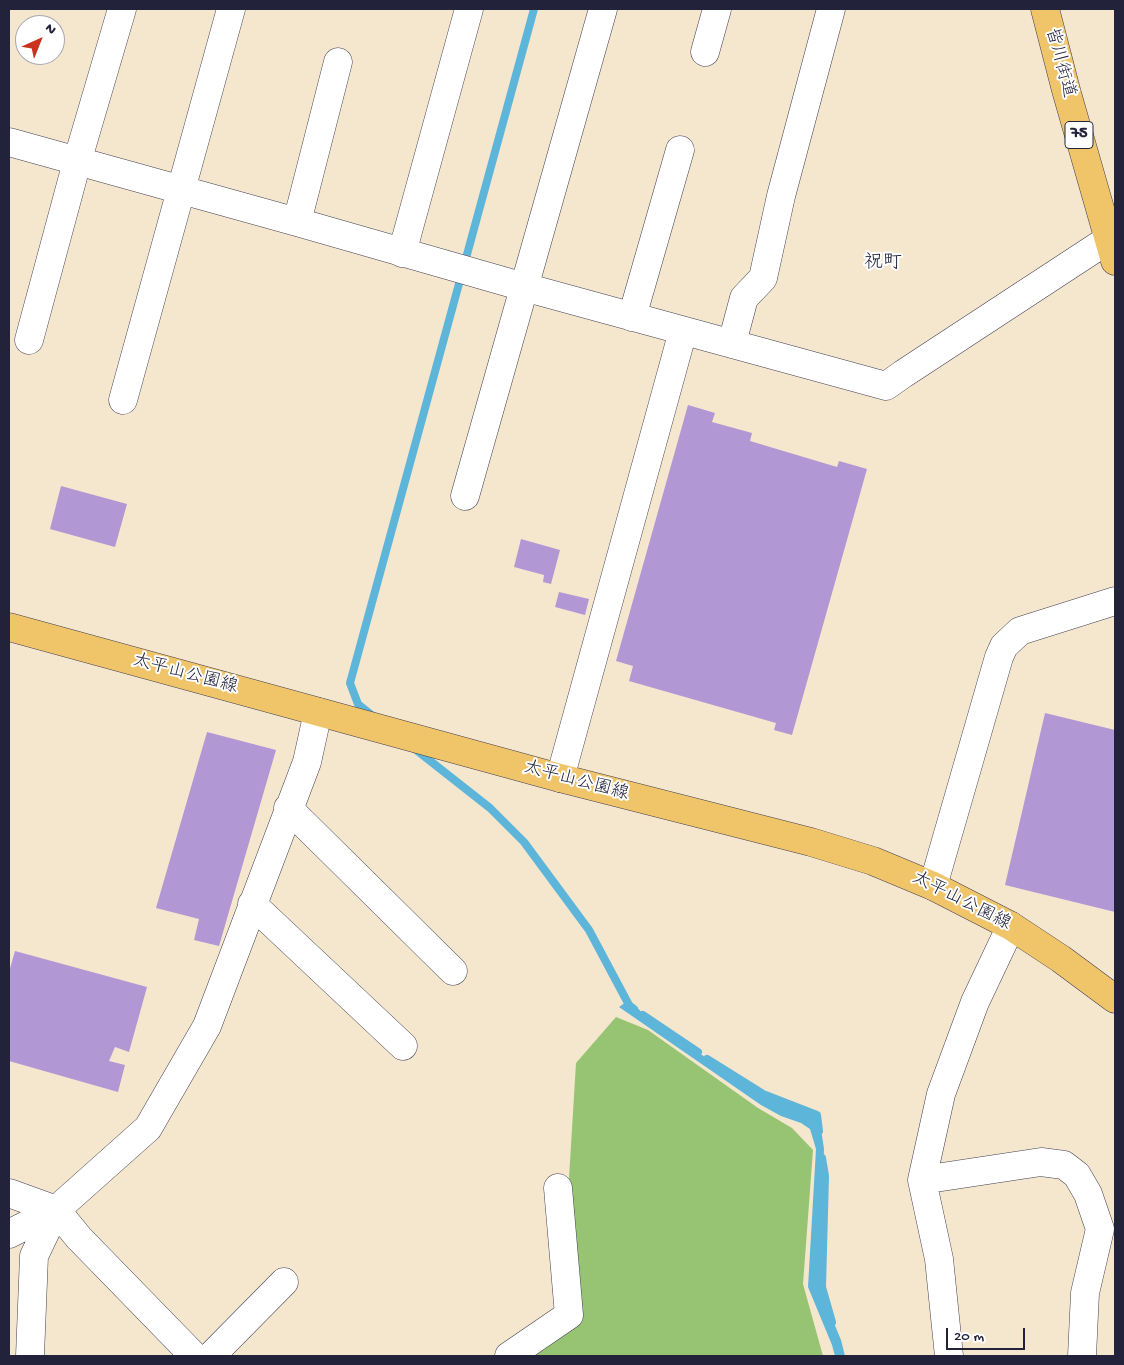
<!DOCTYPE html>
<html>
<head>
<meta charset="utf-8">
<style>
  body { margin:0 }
  #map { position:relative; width:1124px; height:1365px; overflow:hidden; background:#f5e6ce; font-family:"Gochi Hand",sans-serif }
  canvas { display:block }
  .frame { position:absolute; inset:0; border:10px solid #22223b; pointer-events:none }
  .north { position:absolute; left:15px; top:15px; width:50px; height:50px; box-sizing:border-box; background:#fff; border:1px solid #a7a7b1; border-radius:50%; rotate:44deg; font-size:14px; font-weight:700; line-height:20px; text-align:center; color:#22223b }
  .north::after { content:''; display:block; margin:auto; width:18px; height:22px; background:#c8321e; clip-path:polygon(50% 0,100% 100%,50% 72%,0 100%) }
  .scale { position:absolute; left:946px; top:1328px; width:79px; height:22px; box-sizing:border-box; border:2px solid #22223b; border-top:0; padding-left:6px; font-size:15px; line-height:18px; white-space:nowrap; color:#22223b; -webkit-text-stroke:4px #fff; paint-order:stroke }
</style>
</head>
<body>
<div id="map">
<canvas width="1124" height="1365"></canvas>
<div class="frame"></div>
<div class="north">N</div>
<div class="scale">20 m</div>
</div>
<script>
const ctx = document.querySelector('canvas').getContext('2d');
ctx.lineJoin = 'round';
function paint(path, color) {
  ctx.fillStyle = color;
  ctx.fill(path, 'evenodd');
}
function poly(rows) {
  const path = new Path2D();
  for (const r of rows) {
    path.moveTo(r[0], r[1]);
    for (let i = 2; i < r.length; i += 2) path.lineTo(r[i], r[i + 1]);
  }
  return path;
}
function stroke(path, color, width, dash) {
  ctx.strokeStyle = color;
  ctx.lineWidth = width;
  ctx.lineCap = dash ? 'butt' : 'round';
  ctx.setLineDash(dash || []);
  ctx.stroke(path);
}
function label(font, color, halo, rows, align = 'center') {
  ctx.font = font + ' "Gochi Hand","Klee One",sans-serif';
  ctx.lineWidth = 4;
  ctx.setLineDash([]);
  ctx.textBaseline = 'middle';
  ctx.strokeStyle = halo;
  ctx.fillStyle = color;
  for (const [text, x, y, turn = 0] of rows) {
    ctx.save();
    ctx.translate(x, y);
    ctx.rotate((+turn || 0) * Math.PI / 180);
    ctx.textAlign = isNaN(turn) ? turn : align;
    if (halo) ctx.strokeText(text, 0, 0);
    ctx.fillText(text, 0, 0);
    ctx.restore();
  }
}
paint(poly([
  [616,1017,648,1030,758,1108,792,1128,813,1150,803,1284,823,1356,526,1356,577,1321,568,1195,576,1063]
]), '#96c472');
paint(poly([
  [629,1000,653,1023,771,1100,804,1112,812,1116,818,1122,821,1129,824,1149,819,1287,841,1340,845,1356,835,1356,832,1345,808,1287,816,1149,810,1129,801,1123,781,1116,761,1105,619,1007]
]), '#5db5da');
stroke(poly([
  [373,716,358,704,350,683,534,9],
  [415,749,490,808,524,842,589,930,629,1005,634,1009],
  [643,1015,698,1052],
  [707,1059,763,1094,817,1115,819,1131],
  [822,1158,825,1176,822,1287,832,1322]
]), '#5db5da', 8);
paint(poly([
  [688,405,715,413,712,422,752,433,750,441,837,467,839,461,867,469,792,735,774,730,776,723,629,681,633,666,616,661],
  [61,486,127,504,115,547,50,529],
  [521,539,560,550,551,584,543,582,544,575,514,567],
  [559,592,589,599,585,615,555,607],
  [1045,713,1115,730,1115,912,1005,885],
  [207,732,276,750,219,946,194,940,199,919,156,908],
  [15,951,147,987,129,1052,115,1047,109,1061,125,1065,118,1092,9,1061,9,972]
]), '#b297d5');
const minor = poly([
  [705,52,717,9],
  [9,142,297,222,524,287,886,386,903,374,1109,239],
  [297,222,338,62],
  [402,253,469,9],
  [632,317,680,150],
  [29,340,77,162,122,9],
  [732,343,744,298,763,278,781,196,831,9],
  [123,400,231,9],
  [465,496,603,9],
  [560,778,683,331],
  [288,808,453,971],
  [933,886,999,657,1004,646,1020,631,1115,601],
  [252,904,403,1046],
  [922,1180,1041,1162,1064,1165,1077,1175,1088,1194,1100,1229,1085,1293,1082,1356],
  [9,1193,56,1210,79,1238,194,1356],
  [9,1234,56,1210,148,1128,207,1026,307,762,318,712],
  [30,1356,34,1256,56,1210],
  [211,1356,284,1282],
  [509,1356,569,1315,558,1188],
  [949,1356,939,1259,922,1180,941,1094,975,1002,1011,926]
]);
const major = poly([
  [1045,9,1066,90,1115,261],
  [9,627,560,778,811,842,873,861,933,886,1011,926,1061,959,1115,999]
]);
stroke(minor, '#423f51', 29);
stroke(major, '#423f51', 29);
stroke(minor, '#fff', 28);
stroke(major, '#f0c469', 28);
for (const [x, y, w] of [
  [1079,135,28]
]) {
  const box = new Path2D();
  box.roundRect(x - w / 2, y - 13.5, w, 27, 4);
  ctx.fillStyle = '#fff';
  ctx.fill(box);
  stroke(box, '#22223b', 1);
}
label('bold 16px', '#22223b', null, [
  ["75",1079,135]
]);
label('18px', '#22223b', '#fff', [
  ["皆川街道",1059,63,75],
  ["太平山公園線",185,675,15],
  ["太平山公園線",576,782,15],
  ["太平山公園線",961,902,27]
]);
label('19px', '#22223b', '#fff', [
  ["祝町",883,264]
]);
</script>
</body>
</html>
